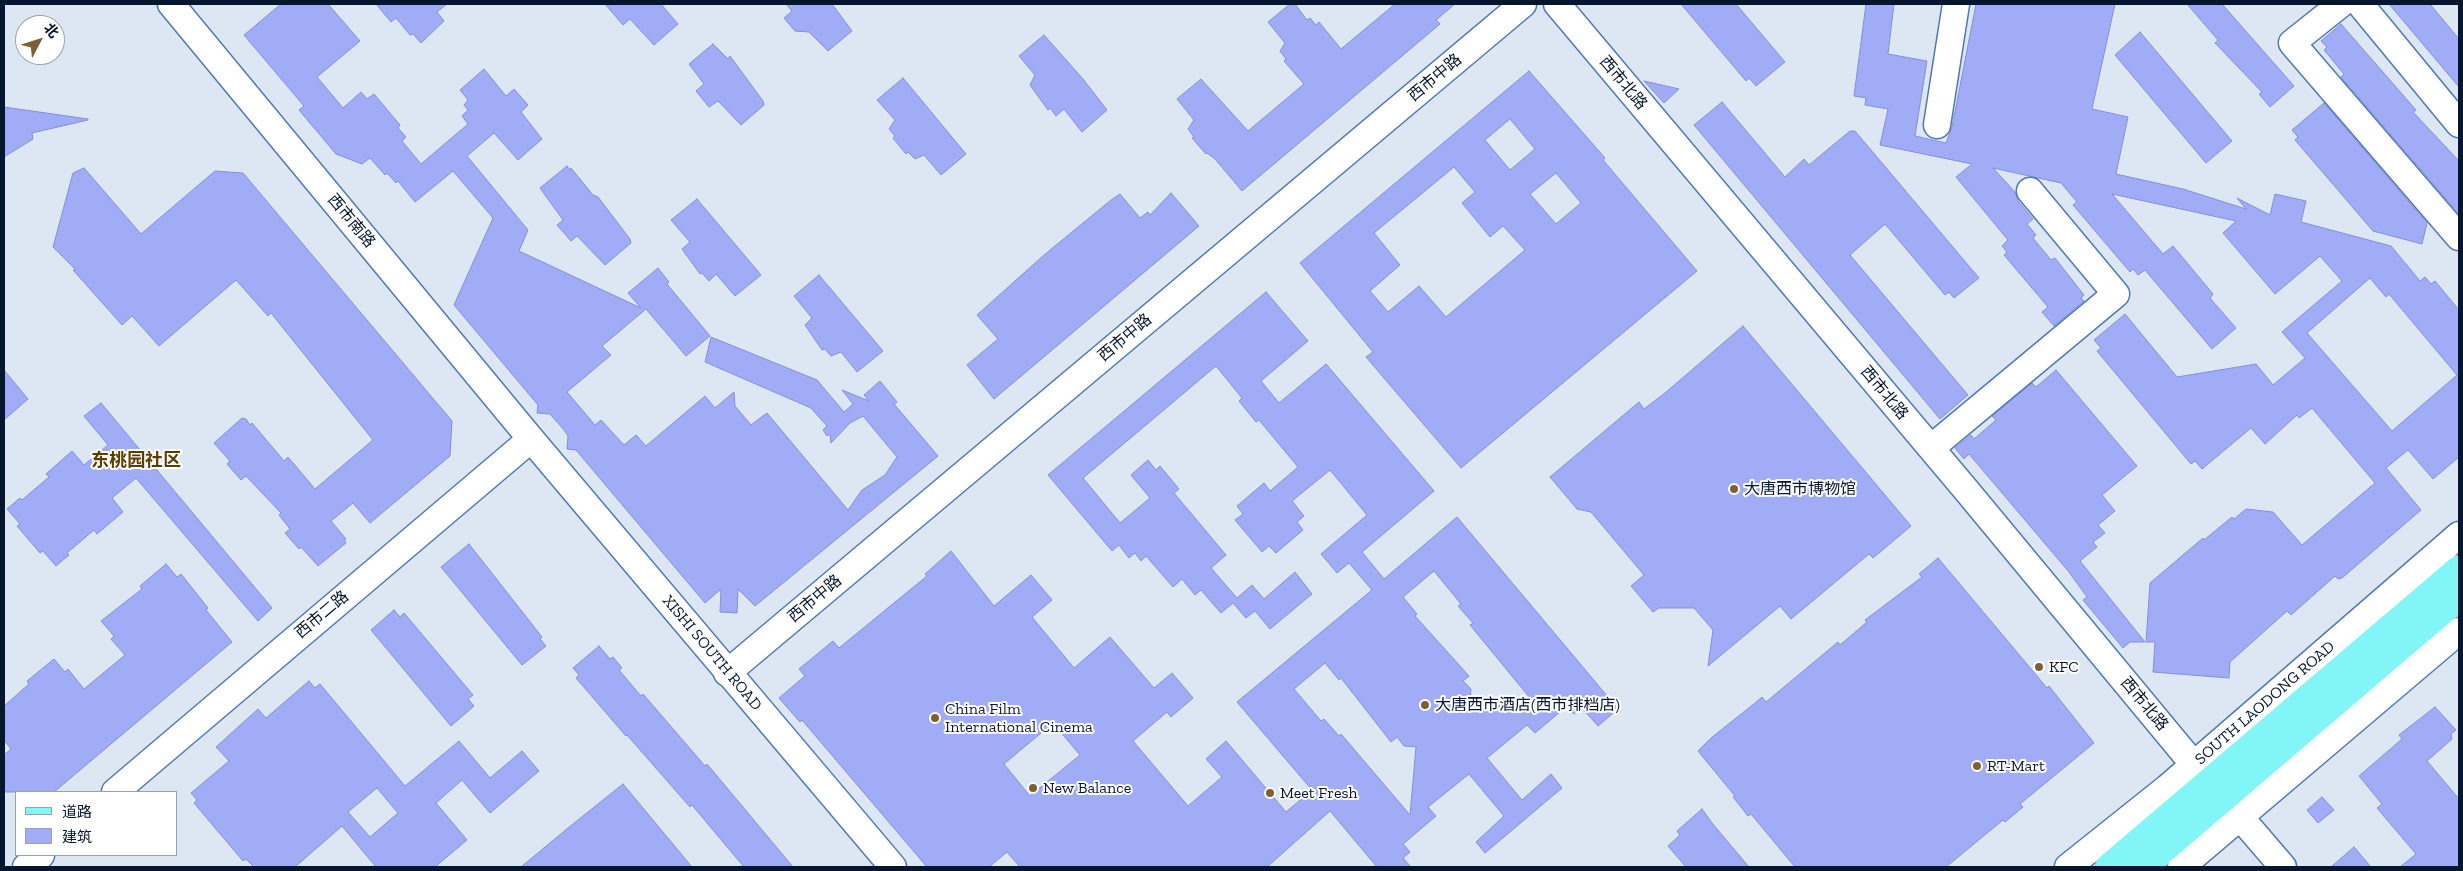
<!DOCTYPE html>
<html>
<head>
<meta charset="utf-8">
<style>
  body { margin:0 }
  #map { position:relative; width:2463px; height:871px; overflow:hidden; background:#dde7f4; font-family:"Zilla Slab","Noto Sans SC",serif }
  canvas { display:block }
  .frame { position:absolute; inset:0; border:5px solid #05162e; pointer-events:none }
  .legend { position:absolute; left:15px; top:791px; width:162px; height:65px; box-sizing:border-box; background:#fff; border:1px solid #9ba2ab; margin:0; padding:6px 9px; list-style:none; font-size:15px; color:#05162e }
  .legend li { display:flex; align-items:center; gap:10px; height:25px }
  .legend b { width:25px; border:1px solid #9ba2ab }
  .north { position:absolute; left:15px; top:15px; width:50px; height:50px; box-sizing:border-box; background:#fff; border:1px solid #9ba2ab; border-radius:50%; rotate:50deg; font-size:14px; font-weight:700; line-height:20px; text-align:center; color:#05162e }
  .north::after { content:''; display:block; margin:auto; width:18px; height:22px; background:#7c5f32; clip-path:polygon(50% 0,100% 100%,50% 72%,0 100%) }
</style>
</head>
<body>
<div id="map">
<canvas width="2463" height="871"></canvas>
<div class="frame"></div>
<ul class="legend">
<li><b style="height:6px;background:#82f5f7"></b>道路</li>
<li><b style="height:14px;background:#a1acf6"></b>建筑</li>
</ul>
<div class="north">北</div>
</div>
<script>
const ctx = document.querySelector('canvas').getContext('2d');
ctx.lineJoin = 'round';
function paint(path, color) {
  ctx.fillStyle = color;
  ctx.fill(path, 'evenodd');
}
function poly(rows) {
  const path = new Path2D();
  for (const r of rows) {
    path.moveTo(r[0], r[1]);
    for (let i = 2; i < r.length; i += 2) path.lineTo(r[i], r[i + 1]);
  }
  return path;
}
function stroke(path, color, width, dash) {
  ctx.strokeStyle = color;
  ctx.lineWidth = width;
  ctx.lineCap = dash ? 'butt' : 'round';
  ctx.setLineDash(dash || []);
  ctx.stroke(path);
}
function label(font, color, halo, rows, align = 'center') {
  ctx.font = font + ' "Zilla Slab","Noto Sans SC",serif';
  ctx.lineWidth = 4;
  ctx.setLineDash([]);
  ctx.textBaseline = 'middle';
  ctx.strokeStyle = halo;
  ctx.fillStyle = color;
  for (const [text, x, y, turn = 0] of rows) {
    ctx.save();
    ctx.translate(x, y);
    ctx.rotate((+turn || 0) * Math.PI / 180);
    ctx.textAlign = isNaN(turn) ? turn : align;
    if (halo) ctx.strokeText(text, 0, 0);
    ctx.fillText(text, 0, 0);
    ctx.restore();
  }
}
const building = poly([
  [281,4,328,4,360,41,317,77,343,108,361,92,367,99,374,94,400,125,398,128,406,137,402,141,421,164,468,124,462,116,468,110,464,105,468,100,460,90,484,69,506,96,514,89,528,105,521,112,542,139,518,160,494,133,467,156,528,230,519,251,641,308,628,293,658,268,669,282,667,284,710,336,686,356,646,309,602,346,611,355,567,392,595,425,601,420,624,445,636,435,646,446,705,396,715,408,734,392,735,406,751,425,767,413,848,510,862,490,885,475,897,457,863,416,850,423,831,443,830,434,827,436,823,430,827,426,811,408,705,362,711,337,817,380,844,412,853,404,842,390,869,401,864,395,880,381,897,402,894,404,938,456,755,606,738,589,737,613,720,612,721,589,705,603,576,450,567,449,568,436,564,430,550,414,537,413,538,405,454,305,493,218,453,171,415,202,398,181,396,183,387,173,385,175,370,158,362,164,336,154,299,110,304,106,244,35,281,4],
  [376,4,447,4,437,12,444,21,421,43,413,34,410,35,396,18,391,22,376,4],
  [605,4,661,4,678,24,654,45,630,19,623,25,605,4],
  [786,4,832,4,852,31,828,51,809,32,795,31,784,18,792,11,786,4],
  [1290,4,1295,4,1307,20,1310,18,1316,25,1319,22,1341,49,1395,4,1455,4,1436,20,1440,24,1242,191,1215,159,1207,153,1206,154,1192,138,1194,137,1188,129,1194,120,1177,99,1201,79,1248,131,1304,84,1284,61,1286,59,1280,51,1285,43,1268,22,1290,4],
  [1681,4,1736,4,1785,62,1756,86,1749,78,1746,81,1681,4],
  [1866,4,1894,4,1888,54,1927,61,1915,136,1946,143,1952,127,1976,4,2115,4,2092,109,2128,117,2116,174,2183,189,2246,209,2237,198,2270,215,2275,194,2306,201,2301,222,2391,246,2420,281,2425,277,2431,284,2435,281,2459,310,2459,457,2433,479,2408,450,2386,468,2421,510,2342,578,2338,579,2335,576,2291,615,2287,611,2230,662,2229,678,2153,672,2155,642,2146,642,2150,583,2203,538,2204,540,2232,517,2234,519,2246,509,2273,512,2302,545,2375,483,2312,408,2299,418,2297,415,2265,444,2251,428,2202,469,2195,461,2191,464,2097,351,2101,348,2094,340,2125,314,2177,377,2256,364,2273,385,2305,358,2282,332,2342,281,2320,256,2275,294,2223,233,2236,221,2112,194,2163,254,2173,246,2213,294,2210,298,2236,328,2212,349,2145,270,2138,275,2133,269,2130,272,2073,205,2077,202,2061,183,1993,168,2015,192,2018,201,2033,219,2027,224,2036,235,2033,238,2051,260,2055,258,2084,295,2081,298,2084,301,2054,326,2042,312,2048,307,2004,255,2007,252,2002,246,2008,240,1956,177,1972,164,1880,145,1888,109,1865,105,1866,98,1854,96,1866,4],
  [2370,278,2386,297,2389,294,2457,375,2392,431,2307,333,2370,278],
  [2187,4,2222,4,2294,86,2270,107,2259,94,2262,92,2215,43,2218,40,2187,4],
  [2389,4,2430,4,2459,39,2459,87,2389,4],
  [2341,24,2416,110,2413,112,2459,161,2459,214,2341,77,2344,74,2324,50,2327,47,2321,41,2341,24],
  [2140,32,2232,141,2206,163,2115,55,2140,32],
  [1044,35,1083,79,1107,110,1082,132,1064,109,1056,116,1050,108,1048,110,1030,85,1035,75,1019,56,1044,35],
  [713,44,728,59,730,56,763,101,764,105,741,125,718,101,709,107,696,91,704,84,689,64,713,44],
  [1529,71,1605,158,1603,160,1697,271,1461,468,1366,357,1373,352,1300,263,1529,71],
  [1510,119,1535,149,1510,170,1485,140,1510,119],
  [1454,167,1475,192,1462,203,1490,237,1503,226,1525,250,1446,317,1419,286,1388,312,1370,291,1400,265,1374,233,1454,167],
  [1556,173,1581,203,1556,224,1530,194,1556,173],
  [903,78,966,154,941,175,924,155,915,159,908,152,906,154,893,138,895,136,889,129,895,120,877,100,903,78],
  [1644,81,1679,89,1664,103,1644,81],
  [1722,102,1785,177,1804,159,1809,165,1850,131,1855,131,1979,278,1954,298,1949,292,1945,295,1885,224,1850,255,1968,395,1940,419,1694,125,1722,102],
  [2324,103,2427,223,2422,244,2373,231,2295,140,2298,137,2292,130,2324,103],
  [4,107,88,119,88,120,32,133,33,139,4,157,4,107],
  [567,166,570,170,571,168,593,195,598,197,630,239,631,243,605,265,577,236,571,241,557,225,563,220,540,188,567,166],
  [84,168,141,234,215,171,243,173,452,421,450,456,370,523,353,503,331,521,346,539,344,540,346,543,318,566,301,547,299,549,285,533,290,529,279,515,281,513,246,476,241,480,227,464,230,461,214,443,242,418,246,419,250,425,252,423,284,461,288,457,315,489,373,440,271,313,268,316,236,280,159,346,132,316,122,325,73,270,76,270,53,247,73,173,84,168],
  [1171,193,1199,226,994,399,967,365,998,339,977,315,1044,255,1111,200,1120,194,1140,218,1148,212,1150,215,1171,193],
  [697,199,761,275,735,296,716,274,709,281,702,273,700,274,682,249,690,242,671,220,697,199],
  [819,275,883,351,857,372,841,352,831,356,825,349,822,350,805,325,812,318,794,296,819,275],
  [1266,292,1308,341,1261,381,1279,403,1326,364,1434,491,1362,552,1384,579,1457,517,1618,709,1598,726,1582,708,1574,714,1567,706,1535,733,1527,725,1487,758,1522,800,1551,774,1562,788,1485,853,1476,842,1504,816,1469,774,1428,807,1436,816,1403,844,1410,852,1403,858,1411,867,1377,867,1330,811,1267,867,1020,867,1007,852,989,867,927,867,802,720,800,722,779,698,805,676,799,669,833,641,839,648,927,576,925,574,951,551,994,606,1031,575,1052,600,1032,617,1074,668,1110,637,1154,688,1172,673,1193,698,1171,717,1167,712,1133,741,1188,806,1222,777,1206,759,1226,741,1286,812,1312,790,1237,702,1372,590,1349,563,1337,573,1321,554,1367,515,1330,470,1292,501,1304,516,1297,522,1303,530,1276,553,1269,546,1262,552,1235,520,1243,514,1237,506,1264,483,1270,491,1298,467,1259,420,1256,422,1239,401,1242,398,1216,366,1083,478,1120,523,1150,498,1131,475,1148,460,1156,470,1160,466,1179,489,1174,493,1226,555,1211,568,1237,598,1252,585,1264,599,1295,572,1312,594,1270,629,1255,611,1246,618,1233,603,1221,613,1201,590,1195,595,1182,579,1173,587,1146,556,1141,561,1135,553,1129,558,1119,545,1112,551,1048,475,1266,292],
  [1434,571,1461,604,1458,606,1473,623,1470,625,1539,709,1470,703,1471,689,1463,681,1469,676,1415,616,1417,614,1403,597,1434,571],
  [1325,663,1339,680,1341,678,1391,742,1397,737,1404,746,1416,747,1410,815,1341,734,1339,736,1324,719,1321,721,1294,689,1325,663],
  [1053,723,1080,755,1030,796,1004,764,1053,723],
  [1743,326,1911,526,1873,558,1869,554,1791,619,1780,606,1708,666,1713,630,1694,608,1659,608,1653,612,1631,586,1644,575,1591,512,1577,509,1550,477,1639,402,1644,409,1665,393,1743,326],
  [4,370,28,399,4,420,4,370],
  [2056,370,2137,466,2102,495,2115,511,2098,525,2105,533,2093,542,2097,547,2080,561,2145,642,2130,642,2123,648,2083,600,2087,597,2069,572,1969,454,1964,459,1955,448,1971,435,1974,439,1996,420,1992,416,2032,383,2036,387,2056,370],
  [101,403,272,608,258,621,136,478,112,498,123,512,97,534,94,530,67,553,69,555,56,566,43,551,40,553,17,526,20,524,7,509,20,498,22,500,49,477,46,474,72,451,84,465,108,445,84,416,101,403],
  [469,544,542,637,540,639,546,646,522,665,441,567,469,544],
  [1938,558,2047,688,2049,686,2094,743,2020,804,2023,807,2005,822,2003,820,1946,867,1795,867,1751,814,1748,816,1733,797,1735,796,1698,751,1711,738,1755,703,1762,697,1766,702,1838,642,1840,645,1867,622,1865,620,1922,577,1919,574,1938,558],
  [166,564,177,577,181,574,208,608,206,610,232,642,54,792,4,792,4,755,11,749,4,740,4,706,29,684,27,681,54,659,65,672,68,669,84,689,125,655,111,639,114,636,101,621,142,589,140,586,166,564],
  [394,610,400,617,404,613,473,695,468,699,474,706,451,726,371,630,394,610],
  [599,646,610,659,613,657,622,668,619,670,641,696,643,694,705,766,707,764,793,867,744,867,692,805,690,807,627,735,626,736,576,678,579,675,573,668,599,646],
  [309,681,315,688,320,684,405,786,459,741,490,778,522,751,539,771,490,813,462,780,436,803,467,840,435,867,376,867,342,826,295,867,254,867,246,859,243,861,194,803,197,800,191,793,229,761,216,747,258,709,266,718,309,681],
  [377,788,398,813,370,837,348,812,377,788],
  [2435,707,2456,730,2451,734,2452,739,2427,761,2459,799,2459,867,2400,867,2416,854,2377,808,2382,804,2359,776,2402,739,2399,735,2435,707],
  [623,784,692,867,521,867,568,828,623,784],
  [2322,797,2334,810,2318,823,2307,810,2322,797],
  [1702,809,1712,823,1749,867,1686,867,1668,846,1680,835,1677,831,1702,809],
  [2354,847,2371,867,2331,867,2354,847]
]);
paint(building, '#a1acf6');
stroke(building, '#858fd6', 1);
const minor = poly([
  [171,4,531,439,893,867],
  [1557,4,1967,491,2209,783],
  [2341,4,2292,43,2459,237],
  [2360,4,2459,124],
  [1937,125,1956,4],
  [1931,448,2116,294,2030,191],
  [727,673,1523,4],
  [115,792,531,439],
  [2228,803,2283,867],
  [26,867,41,855],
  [2068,867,2167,788,2459,535],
  [2181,867,2459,631]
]);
const major = poly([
  [2110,867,2459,570],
  [2142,867,2459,596]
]);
stroke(minor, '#4e79b6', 29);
stroke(major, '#bec2c9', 30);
stroke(minor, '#fff', 26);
stroke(major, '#82f5f7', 28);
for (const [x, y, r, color] of [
  [1734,489,5,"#7c5f32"],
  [2039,667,5,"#7c5f32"],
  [1425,705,5,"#7c5f32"],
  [935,718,5,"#7c5f32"],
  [1977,766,5,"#7c5f32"],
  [1033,788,5,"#7c5f32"],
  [1270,793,5,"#7c5f32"]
]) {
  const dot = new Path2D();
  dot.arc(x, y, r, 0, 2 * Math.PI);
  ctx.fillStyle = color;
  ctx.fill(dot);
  stroke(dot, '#fff', 2);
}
label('16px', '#05162e', '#fff', [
  ["西市中路",1435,78,-40],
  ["西市北路",1623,83,50],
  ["西市南路",351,221,50],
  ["西市中路",1125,338,-40],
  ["西市北路",1884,393,50],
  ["西市中路",815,599,-40],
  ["西市二路",322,615,-40],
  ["XISHI SOUTH ROAD",712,653,50],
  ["SOUTH LAODONG ROAD",2265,703,-41],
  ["西市北路",2144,704,50]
]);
label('16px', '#05162e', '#fff', [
  ["大唐西市博物馆",1744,489],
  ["KFC",2049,667],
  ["大唐西市酒店(西市排档店)",1435,705],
  ["China Film",945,709],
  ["International Cinema",945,727],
  ["RT-Mart",1987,766],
  ["New Balance",1043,788],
  ["Meet Fresh",1280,793]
], 'left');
label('bold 18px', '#5c3d02', '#fff', [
  ["东桃园社区",136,461]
]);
</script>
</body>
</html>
